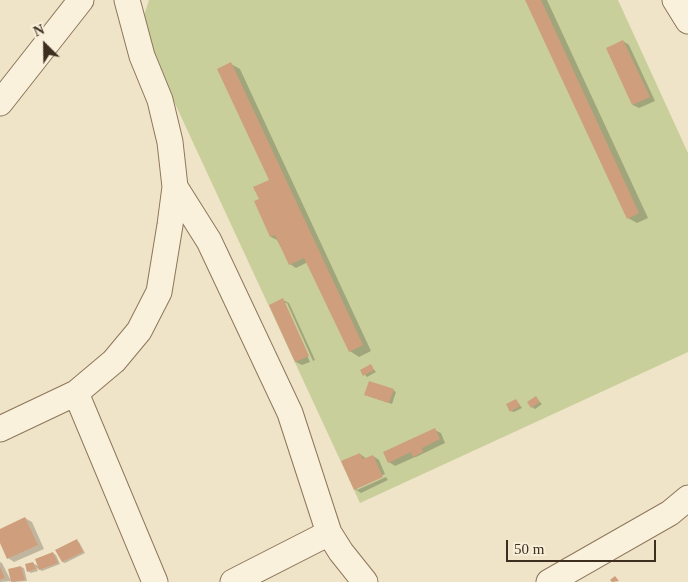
<!DOCTYPE html>
<html>
<head>
<meta charset="utf-8">
<style>
  body { margin:0 }
  #map { position:relative; width:688px; height:582px; overflow:hidden; background:#f0e4c8; font-family:"Times New Roman",serif }
  canvas { display:block }
  .north { position:absolute; left:20px; top:20px; width:50px; height:50px; -webkit-text-stroke:4px #f7eed8; paint-order:stroke; rotate:337deg; font-size:14px; font-weight:700; line-height:20px; text-align:center; color:#3d2e20 }
  .north::after { content:''; display:block; margin:auto; width:18px; height:22px; background:#3d2e20; clip-path:polygon(50% 0,100% 100%,50% 72%,0 100%) }
  .scale { position:absolute; left:506px; top:540px; width:150px; height:22px; box-sizing:border-box; border:2px solid #3d2e20; border-top:0; padding-left:6px; font-size:15px; line-height:18px; white-space:nowrap; color:#3d2e20; -webkit-text-stroke:4px #f7eed8; paint-order:stroke }
</style>
</head>
<body>
<div id="map">
<canvas width="688" height="582"></canvas>
<div class="north">N</div>
<div class="scale">50 m</div>
</div>
<script>
const ctx = document.querySelector('canvas').getContext('2d');
ctx.lineJoin = 'round';
function paint(path, color) {
  ctx.fillStyle = color;
  ctx.fill(path, 'evenodd');
}
function poly(rows) {
  const path = new Path2D();
  for (const r of rows) {
    path.moveTo(r[0], r[1]);
    for (let i = 2; i < r.length; i += 2) path.lineTo(r[i], r[i + 1]);
  }
  return path;
}
function stroke(path, color, width, dash) {
  ctx.strokeStyle = color;
  ctx.lineWidth = width;
  ctx.lineCap = dash ? 'butt' : 'round';
  ctx.setLineDash(dash || []);
  ctx.stroke(path);
}
paint(poly([
  [149,0,618,0,688,153,688,352,360,503,140,28]
]), '#c9cf9b');
paint(poly([
  [527,0,547,0,648,218,637,223,628,218],
  [623,41,629,45,655,101,639,108,633,105,607,48],
  [231,64,240,69,371,351,359,357,350,351,308,262,296,268,290,264,277,240,271,237,255,202,260,200,270,180],
  [283,300,289,303,315,360,313,361,287,303,284,303,310,362,302,365,296,362],
  [371,366,376,372,367,377,362,371],
  [393,390,396,392,392,404,368,396],
  [536,398,542,404,535,409,532,407],
  [516,400,522,408,514,412,511,411],
  [435,430,441,433,445,443,416,457,415,457,395,466,389,462],
  [360,454,367,459,373,456,379,460,385,474,357,487,357,490,386,477,388,480,361,493,355,489],
  [25,518,32,522,44,549,14,562,8,558,0,540,0,530],
  [76,541,79,542,85,553,65,563,62,562],
  [53,553,56,555,60,564,42,571,37,568,38,571,31,573,28,571,33,563,38,566],
  [0,562,2,563,11,581,0,582],
  [21,567,24,568,27,581,13,582,9,570]
]), '#0003');
paint(poly([
  [525,0,541,0,639,213,627,219],
  [623,40,650,97,632,105,606,48],
  [231,62,363,345,349,352,304,258,289,265,275,235,270,237,254,201,259,199,253,187,269,180,217,69],
  [283,298,309,356,295,362,269,305],
  [371,364,374,370,363,376,360,370],
  [369,381,394,389,389,403,364,395],
  [536,396,540,402,531,408,527,402],
  [516,399,520,406,510,412,506,404],
  [435,428,440,439,422,448,423,452,413,457,411,452,388,463,383,452],
  [360,453,363,459,373,455,383,477,354,490,341,461],
  [25,517,38,545,7,559,0,543,0,529],
  [77,539,83,552,62,562,55,550],
  [53,552,58,563,39,570,35,559],
  [33,562,36,569,27,572,25,564],
  [0,566,5,578,0,580],
  [21,566,25,580,11,582,8,569],
  [615,576,619,581,612,582,610,580]
]), '#cf9f7d');
const minor = poly([
  [675,0,688,21],
  [0,103,81,0],
  [175,187,209,241,290,413,329,533,341,552,365,582],
  [76,393,155,582],
  [0,429,76,393,114,361,139,331,159,292,170,225,175,187,170,142,160,100,142,56,127,0],
  [233,582,329,533],
  [549,582,670,513,688,498]
]);
stroke(minor, '#8d765c', 27);
stroke(minor, '#faf1dc', 25);
</script>
</body>
</html>
